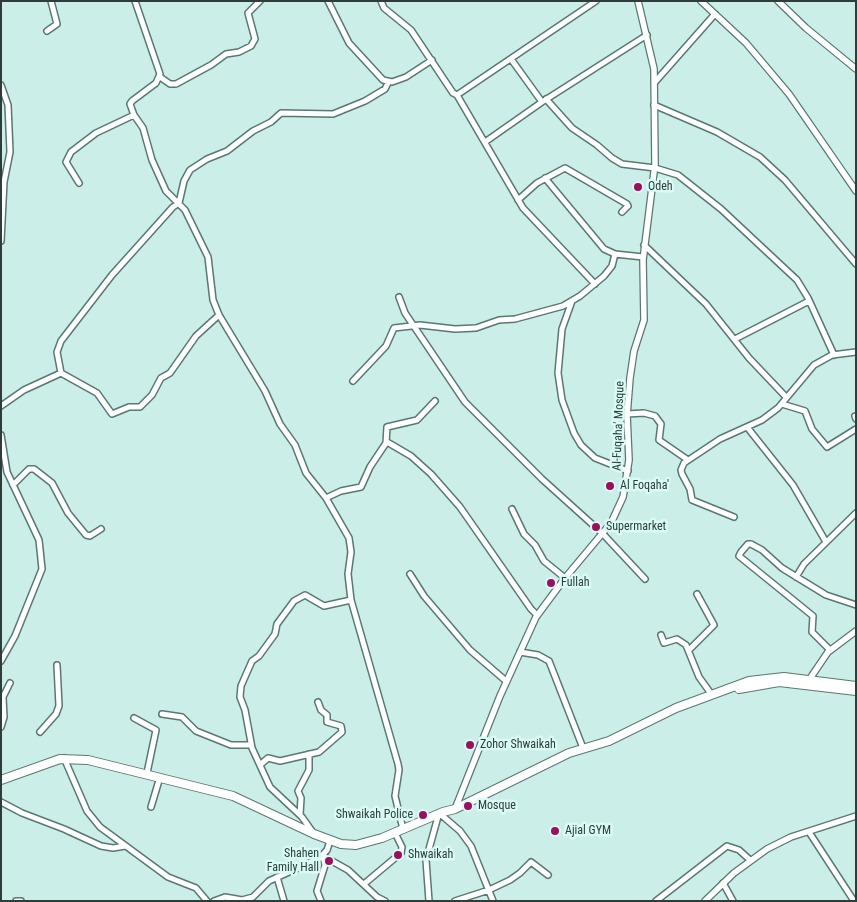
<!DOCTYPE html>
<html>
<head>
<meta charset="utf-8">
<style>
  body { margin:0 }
  #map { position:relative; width:857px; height:902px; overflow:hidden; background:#cbeee8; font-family:"Roboto Condensed",sans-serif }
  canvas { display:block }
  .frame { position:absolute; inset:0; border:2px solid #2f3d3a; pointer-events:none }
</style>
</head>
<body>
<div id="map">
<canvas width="857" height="902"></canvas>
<div class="frame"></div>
</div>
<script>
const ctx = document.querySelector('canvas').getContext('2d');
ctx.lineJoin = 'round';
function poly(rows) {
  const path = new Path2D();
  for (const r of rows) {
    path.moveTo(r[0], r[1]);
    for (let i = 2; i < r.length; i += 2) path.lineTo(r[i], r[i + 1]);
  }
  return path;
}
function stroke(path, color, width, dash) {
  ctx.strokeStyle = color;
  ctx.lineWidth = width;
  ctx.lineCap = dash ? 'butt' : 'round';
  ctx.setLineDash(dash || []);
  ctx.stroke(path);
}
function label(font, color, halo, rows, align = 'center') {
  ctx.font = font + ' "Roboto Condensed",sans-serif';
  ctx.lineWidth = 5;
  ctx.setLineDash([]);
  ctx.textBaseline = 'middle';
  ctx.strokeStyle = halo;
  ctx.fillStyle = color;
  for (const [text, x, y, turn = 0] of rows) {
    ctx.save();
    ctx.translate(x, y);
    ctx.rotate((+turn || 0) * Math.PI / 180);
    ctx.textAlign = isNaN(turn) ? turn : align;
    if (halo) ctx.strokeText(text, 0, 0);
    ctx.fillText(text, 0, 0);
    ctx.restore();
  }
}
const minor = poly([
  [135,1,160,74,156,83,132,101,130,104,134,115,143,128,152,160,166,191,185,210,208,257,213,300,219,315,265,391,280,424,295,445,306,473,326,498,349,538,351,552,348,574,351,600,398,764,399,770,395,796,403,829],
  [328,1,349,43,383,80,392,82,406,77,432,60],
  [381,1,384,8,411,30,453,93,457,95,596,1],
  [47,31,57,24,51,1],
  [511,59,542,102],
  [160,77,170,84,176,84,211,65,226,54,239,52,251,46,255,39,248,13,260,1],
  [655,82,715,14],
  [1,85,8,105,10,152,4,182,1,241],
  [457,95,523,208,595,284],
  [546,99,572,128,597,145,612,158,622,164,655,168,678,175,721,209,797,280,808,298,834,355],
  [654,105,717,132,760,157,785,180,856,264],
  [485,142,542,102,647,35],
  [545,178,604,249,615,254,643,257],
  [79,183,66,162,71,152,96,133,134,115],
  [518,200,537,183,565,168,627,204,628,206,622,212],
  [644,245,706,304,749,358,786,397],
  [399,297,405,313,465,402,542,479,603,534,645,579],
  [572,301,562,329,558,373,562,400,574,433,581,445,595,458,628,471],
  [735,339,809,301],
  [61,373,57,352,61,341,112,275,173,207,179,203,184,181,190,170,207,159,227,151,253,131,271,122,281,113,333,114,365,101,385,89,388,83],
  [353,381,386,346,394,328,420,325,455,329,476,328,499,320,515,319,563,306,580,296,604,276,612,266,615,254],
  [782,404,805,411,812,429,827,447,856,429],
  [1,406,24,390,61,373,97,393,112,414,129,407,140,407,152,395,161,378,170,373,196,336,219,315],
  [627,414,644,413,655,416,661,424,659,440,688,460],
  [855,416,856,419],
  [747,427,793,485,826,542],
  [1,435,7,472,39,540,42,569,15,636,1,661],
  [387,442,411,456,431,474,460,507,531,609,537,615],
  [13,485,29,469,34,469,52,483,68,513,86,535,90,536,101,529],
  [326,498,341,491,361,487,370,467,386,443,387,427,417,420,435,401],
  [512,509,524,534,535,545,544,561,565,578],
  [734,517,692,500,690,489,682,474,681,470,684,463,720,439,762,420,778,408,814,365,832,355,856,352],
  [410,574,424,596,470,650,506,681],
  [796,577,804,564,856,513],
  [661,635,664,643,677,639,686,645,699,677,712,695],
  [689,650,714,625,697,594],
  [830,650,812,632,813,616,739,556,741,552,748,544,751,544,762,550,782,568,826,595,856,605],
  [520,652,538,655,549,661,583,748],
  [162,714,182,717,196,731,231,745,251,745],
  [134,718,156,730,147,773],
  [1,727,4,717,3,697,10,683],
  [40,732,56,714,59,706,57,665],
  [64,758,87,811,100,827,168,877,196,888,207,901],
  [260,765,268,758,280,761,319,752,342,732,341,726,327,722,327,715,321,710,318,702],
  [1,802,22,813,64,829,101,846,113,848,125,846],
  [151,807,160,777],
  [300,815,301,798,298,791,309,770,309,754],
  [809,832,854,901],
  [314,834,302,817,270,787,252,748,245,710,240,697,241,686,252,661,259,656,275,634,277,624,294,601,305,595,324,606,351,600],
  [323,856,348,870,377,897,385,901],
  [277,877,284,901],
  [723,883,733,901],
  [364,884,401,853,402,847,395,833],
  [16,901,21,901],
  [214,901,225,897,242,900,253,897,269,881,320,858,327,850,330,841],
  [321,901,317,891,325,865,323,856],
  [429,901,426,860,439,813,460,831,471,846,493,901],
  [455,901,489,890,510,880,520,873,531,862,548,875],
  [656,901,727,846,739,850,750,860]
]);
const tertiary = poly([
  [701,1,746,43,789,94,856,191],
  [778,1,806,28,856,69],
  [809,680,828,652,856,631],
  [455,809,500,696,536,617,565,578,611,523,623,497,629,460,627,415,630,378,634,351,644,320,643,260,655,164,654,69,638,1],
  [705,901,734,873,767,849,791,837,856,816]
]);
const primary = poly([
  [739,689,779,682,856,691],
  [1,780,60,759,88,760,233,796,314,834,341,844,356,845,382,838,443,812,455,809,569,753,609,741,676,708,749,681,784,677,856,686]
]);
stroke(minor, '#597874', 8);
stroke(tertiary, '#597874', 8);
stroke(primary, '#597874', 10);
stroke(minor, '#fff', 5);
stroke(tertiary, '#fff', 5.5);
stroke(primary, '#fff', 8);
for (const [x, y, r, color] of [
  [638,187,5,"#9c0f5e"],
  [610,486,5,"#9c0f5e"],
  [596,527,5,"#9c0f5e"],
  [551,583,5,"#9c0f5e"],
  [470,745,5,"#9c0f5e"],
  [468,806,5,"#9c0f5e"],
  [423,815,5,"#9c0f5e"],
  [555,831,5,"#9c0f5e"],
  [398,855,5,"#9c0f5e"],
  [329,861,5,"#9c0f5e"]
]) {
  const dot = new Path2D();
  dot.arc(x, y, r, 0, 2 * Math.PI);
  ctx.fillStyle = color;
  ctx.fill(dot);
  stroke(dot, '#d8fbf6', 2);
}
label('12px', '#2f3d3a', '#d8fbf6', [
  ["Odeh",648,187],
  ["Al Foqaha'",620,486],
  ["Supermarket",606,527],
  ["Fullah",561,583],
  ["Zohor Shwaikah",480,745],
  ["Mosque",478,806],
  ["Shwaikah Police",413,815,"right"],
  ["Ajial GYM",565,831],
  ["Shahen",319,854,"right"],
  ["Family Hall",319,868,"right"],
  ["Shwaikah",408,855]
], 'left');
label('12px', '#2f3d3a', '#d8fbf6', [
  ["Al-Fuqaha' Mosque",619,426,-88]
]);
</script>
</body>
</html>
